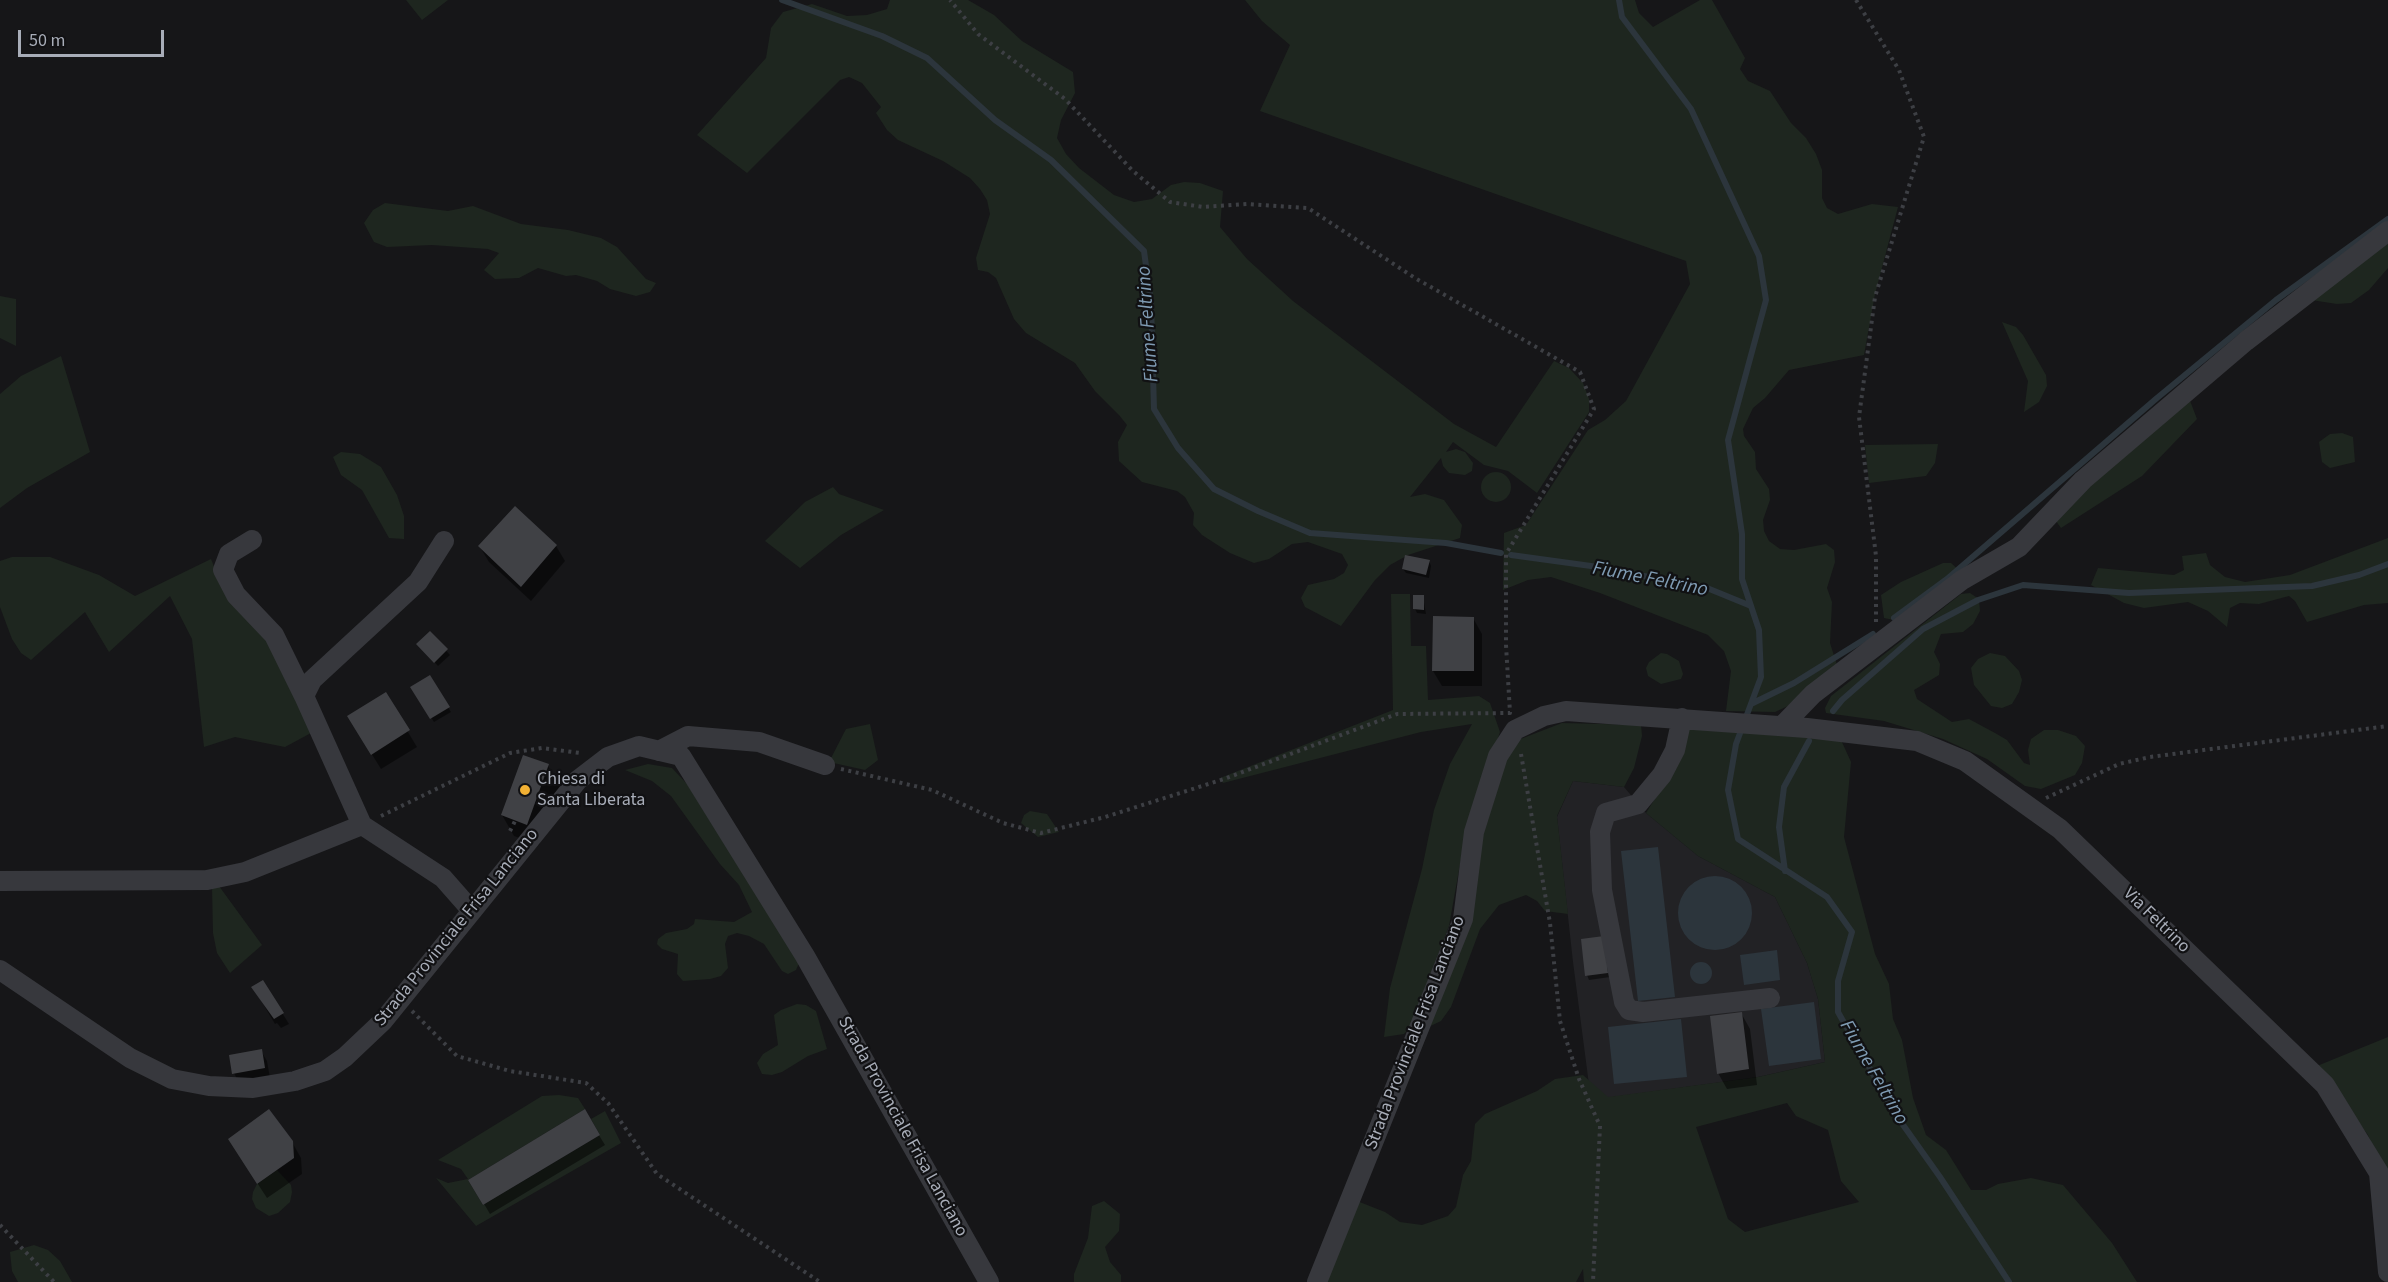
<!DOCTYPE html>
<html>
<head>
<meta charset="utf-8">
<style>
  body { margin:0 }
  #map { position:relative; width:2388px; height:1282px; overflow:hidden; background:#161618; font-family:"Source Sans 3",sans-serif }
  canvas { display:block }
  .scale { position:absolute; left:18px; top:30px; width:146px; height:27px; box-sizing:border-box; border:3px solid #a8adb8; border-top:0; padding-left:8px; font-size:18px; line-height:21px; white-space:nowrap; color:#a8adb8; -webkit-text-stroke:4px #111113; paint-order:stroke }
</style>
</head>
<body>
<div id="map">
<canvas width="2388" height="1282"></canvas>
<div class="scale">50 m</div>
</div>
<script>
const ctx = document.querySelector('canvas').getContext('2d');
ctx.lineJoin = 'round';
function paint(path, color) {
  ctx.fillStyle = color;
  ctx.fill(path, 'evenodd');
}
function poly(rows) {
  const path = new Path2D();
  for (const r of rows) {
    if (r.length === 3) {
      path.moveTo(r[0] + r[2], r[1]);
      path.arc(r[0], r[1], r[2], 0, 2 * Math.PI);
      continue;
    }
    path.moveTo(r[0], r[1]);
    for (let i = 2; i < r.length; i += 2) path.lineTo(r[i], r[i + 1]);
  }
  return path;
}
function stroke(path, color, width, dash) {
  ctx.strokeStyle = color;
  ctx.lineWidth = width;
  ctx.lineCap = dash ? 'butt' : 'round';
  ctx.setLineDash(dash || []);
  ctx.stroke(path);
}
function label(font, color, halo, rows, align = 'center') {
  ctx.font = font + ' "Source Sans 3",sans-serif';
  ctx.lineWidth = 4.5;
  ctx.setLineDash([]);
  ctx.textBaseline = 'middle';
  ctx.strokeStyle = halo;
  ctx.fillStyle = color;
  for (const [text, x, y, turn = 0] of rows) {
    ctx.save();
    ctx.translate(x, y);
    ctx.rotate((+turn || 0) * Math.PI / 180);
    ctx.textAlign = isNaN(turn) ? turn : align;
    if (halo) ctx.strokeText(text, 0, 0);
    ctx.fillText(text, 0, 0);
    ctx.restore();
  }
}
paint(poly([
  [1573,781,1624,787,1646,813,1698,856,1775,897,1807,963,1818,999,1825,1062,1758,1077,1591,1100,1573,962,1557,817]
]), '#222225');
paint(poly([
  [406,0,448,0,422,20],
  [890,0,968,0,994,15,1022,41,1073,72,1075,93,1061,120,1057,138,1066,154,1079,168,1114,195,1134,202,1152,199,1171,185,1184,182,1200,183,1223,191,1220,227,1247,259,1293,301,1454,424,1496,447,1554,361,1569,368,1583,383,1589,399,1589,412,1537,493,1508,471,1484,465,1453,442,1446,452,1456,449,1465,452,1473,463,1472,471,1465,475,1449,473,1443,466,1441,458,1410,497,1425,494,1444,500,1462,525,1460,538,1408,555,1390,565,1375,580,1341,626,1305,607,1301,598,1308,585,1334,579,1344,573,1348,565,1342,554,1308,542,1292,544,1269,559,1254,563,1230,553,1202,535,1193,525,1194,513,1185,497,1177,491,1142,482,1119,461,1118,442,1127,425,1119,415,1095,391,1075,363,1026,333,1014,319,996,278,988,272,978,270,976,258,990,214,987,200,980,189,970,178,943,161,898,140,887,130,876,113,881,107,862,83,849,77,840,80,747,173,697,135,766,58,771,28,783,12,812,4,847,16,867,15,887,9],
  [1245,0,1635,0,1639,13,1653,27,1700,0,1712,0,1745,58,1740,69,1748,81,1770,91,1791,123,1806,138,1816,154,1822,170,1822,198,1827,208,1838,214,1872,204,1898,207,1875,294,1864,355,1789,370,1765,398,1753,408,1743,429,1744,436,1755,452,1756,469,1769,489,1770,500,1763,520,1764,531,1769,541,1780,549,1794,550,1826,544,1834,550,1835,562,1827,588,1832,602,1830,643,1837,665,1790,705,1775,712,1726,711,1731,671,1724,651,1708,635,1600,593,1551,577,1528,580,1503,590,1504,533,1526,525,1588,430,1605,420,1626,401,1690,284,1686,261,1260,111,1290,45,1262,21],
  [385,203,448,211,473,206,521,224,568,230,601,238,617,247,646,279,656,283,650,292,636,296,610,289,597,281,576,275,566,276,538,268,519,278,495,279,484,270,499,253,488,249,432,245,387,247,374,242,364,223,373,210],
  [2388,242,2388,268,2369,290,2351,303,2337,304,2311,300],
  [0,296,16,299,16,346,0,338],
  [2002,322,2016,327,2023,335,2046,375,2047,386,2039,402,2024,412,2028,381],
  [61,356,90,452,27,488,0,508,0,394,21,376],
  [2189,398,2197,419,2142,476,2061,528,2056,521,2060,512],
  [2342,433,2353,437,2355,462,2330,468,2322,462,2319,442,2330,434],
  [1938,444,1935,463,1926,476,1869,483,1865,445],
  [341,452,360,454,381,467,397,495,404,516,404,539,389,538,362,490,341,475,333,457],
  [1496,487,15],
  [833,487,839,494,884,510,841,535,800,568,765,541,805,502],
  [2388,538,2388,603,2364,605,2307,622,2295,601,2289,596,2259,604,2240,603,2230,608,2227,627,2208,611,2188,602,2144,608,2124,603,2091,585,2098,568,2174,575,2184,570,2182,556,2206,553,2210,565,2225,577,2245,582,2290,575],
  [12,557,50,557,99,575,135,596,211,559,219,579,276,644,311,733,285,747,235,737,204,747,192,639,170,596,109,652,85,612,31,660,21,653,12,639,0,607,0,561],
  [1943,563,1951,563,1962,573,1894,620,1884,618,1881,595,1901,582],
  [1970,593,1979,599,1980,611,1973,624,1963,632,1941,634,1934,652,1940,664,1939,675,1914,690,1917,699,1952,722,1969,719,1995,733,2007,740,2024,763,2030,765,2028,750,2031,739,2044,730,2058,730,2076,736,2085,746,2082,763,2075,775,2041,789,2025,786,1987,759,1943,739,1884,721,1826,713,1825,708,1831,696,1961,594],
  [1391,594,1410,594,1411,646,1426,646,1428,700,1479,696,1490,703,1500,732,1464,842,1449,926,1410,1027,1404,1034,1384,1037,1390,988,1422,869,1434,810,1450,764,1472,724,1421,732,1223,783,1220,778,1393,710],
  [1661,653,1667,654,1679,661,1683,674,1681,679,1661,684,1648,676,1646,668,1649,662],
  [1990,653,2005,656,2019,671,2022,680,2019,692,2012,704,2002,708,1991,706,1974,685,1971,668,1978,659],
  [1562,723,1641,725,1642,736,1634,768,1624,787,1573,781,1557,816,1568,914,1545,911,1537,901,1526,895,1499,905,1480,929,1451,1007,1441,1021,1420,1031,1477,858,1499,767,1518,740],
  [870,724,878,760,865,770,829,762,846,729],
  [1687,727,1841,740,1851,762,1844,837,1875,954,1889,984,1893,1019,1902,1040,1913,1098,1926,1135,1946,1150,1971,1190,1986,1190,1998,1184,2031,1178,2063,1185,2112,1243,2137,1282,1584,1282,1583,1269,1576,1282,1326,1282,1357,1201,1385,1212,1400,1222,1422,1225,1448,1216,1456,1207,1463,1175,1471,1161,1475,1124,1485,1114,1537,1091,1555,1079,1583,1075,1608,1097,1758,1077,1825,1062,1818,999,1807,963,1775,897,1698,856,1646,813,1677,763],
  [1787,1103,1796,1116,1828,1130,1841,1181,1859,1202,1745,1232,1728,1219,1696,1127],
  [648,764,672,768,688,785,799,963,796,970,788,974,782,971,764,944,749,936,737,933,728,936,725,944,728,968,721,976,710,979,683,981,677,974,678,954,662,949,657,944,658,939,666,933,687,929,694,924,695,919,734,922,752,912,739,885,720,864,671,796,652,781,625,770],
  [1030,811,1047,814,1059,832,1038,837,1021,823,1024,815],
  [219,886,262,945,230,973,217,953,213,933,212,887],
  [797,1004,806,1005,816,1011,827,1049,808,1056,782,1072,772,1075,762,1074,757,1063,763,1054,778,1045,774,1015,781,1010],
  [2388,1037,2388,1183,2368,1135,2317,1066],
  [559,1095,578,1098,585,1109,468,1180,483,1205,600,1135,591,1119,605,1111,621,1143,476,1226,436,1178,448,1183,468,1179,461,1169,438,1160,542,1096],
  [277,1170,291,1185,292,1192,290,1202,278,1213,269,1216,256,1208,252,1199,253,1192,257,1184],
  [1104,1201,1120,1214,1119,1231,1105,1247,1110,1262,1121,1275,1121,1282,1074,1282,1074,1274,1088,1238,1092,1206],
  [34,1245,48,1250,60,1261,72,1282,18,1282,12,1271,10,1252]
]), '#1e261f');
paint(poly([
  [1658,847,1675,997,1638,1001,1621,851],
  [1715,913,37],
  [1777,950,1780,980,1744,985,1740,955],
  [1701,973,11],
  [1814,1002,1821,1059,1769,1066,1761,1009],
  [1681,1019,1687,1077,1614,1084,1608,1027]
]), '#2c353c');
paint(poly([
  [556,546,565,561,531,601,489,562,480,547],
  [1429,561,1431,566,1429,578,1406,573,1403,569],
  [1423,597,1426,614,1417,613,1415,609],
  [1473,618,1482,634,1482,686,1442,686,1433,671],
  [430,633,450,655,438,666,418,644],
  [429,677,451,712,434,722,412,687],
  [385,694,417,747,381,769,358,732],
  [548,766,560,786,539,845,514,836,502,815],
  [1603,937,1610,977,1589,980,1587,975],
  [263,982,289,1024,281,1028,277,1023,275,1024,253,987],
  [1741,1013,1750,1029,1757,1085,1727,1089,1718,1073],
  [261,1051,267,1061,270,1078,239,1083,234,1073],
  [584,1111,605,1145,490,1214,470,1180],
  [292,1142,301,1158,302,1174,267,1198,239,1155]
]), '#0007');
stroke(poly([
  [782,0,882,36,927,58,995,120,1051,160,1144,251,1151,303,1154,409,1178,448,1214,489,1258,511,1310,533,1446,543,1501,553],
  [1619,0,1622,17,1691,109,1759,256,1766,300,1728,440,1742,534,1742,579,1759,630,1761,677,1736,744,1728,790,1738,839,1827,897,1852,932,1838,981,1838,1012,1896,1115,1940,1177,2009,1282],
  [1511,555,1591,566,1707,588,1751,606],
  [1894,618,1947,579,2157,398,2276,300,2388,219],
  [1751,704,1794,683,1873,634],
  [1833,711,1842,700,1923,629,1978,600,2023,585,2129,593,2312,586,2359,575,2388,564],
  [1785,871,1779,827,1784,787,1809,741]
]), '#2c353c', 6);
paint(poly([
  [515,506,557,545,521,587,478,546],
  [1405,555,1430,560,1426,575,1402,569],
  [1413,595,1424,595,1424,610,1413,609],
  [1433,616,1474,617,1474,671,1432,671],
  [430,631,448,649,434,663,416,644],
  [430,675,450,707,430,719,410,687],
  [386,692,410,730,371,755,347,716],
  [523,755,549,764,527,825,501,815],
  [1604,936,1608,973,1585,976,1581,939],
  [263,980,284,1013,274,1019,251,987],
  [1742,1012,1749,1069,1717,1074,1710,1016],
  [262,1049,265,1068,232,1074,229,1055],
  [269,1109,293,1141,294,1158,257,1184,228,1139],
  [585,1109,600,1135,483,1205,468,1180]
]), '#404145');
stroke(poly([
  [1856,0,1899,70,1924,137,1875,297,1859,417,1876,556,1876,624],
  [1521,754,1550,923,1560,1021,1579,1079,1600,1126,1593,1282],
  [841,769,932,790,1003,823,1041,833,1105,817,1224,779,1397,714,1510,713,1506,645,1506,554,1594,409,1580,372,1415,278,1308,208,1247,204,1203,207,1170,202,1133,171,1065,99,978,34,950,0],
  [2046,798,2119,764,2150,757,2388,726],
  [381,816,510,753,542,748,580,753],
  [510,831,515,821],
  [412,1011,457,1056,510,1071,586,1083,608,1103,657,1174,820,1282],
  [0,1225,54,1282]
]), '#3d3f44', 4, [3, 4.5]);
stroke(poly([
  [252,540,229,554,223,570,236,595,274,635,304,696],
  [444,541,418,582,312,680,304,696,362,825,443,878,472,911],
  [1682,718,1675,750,1662,775,1638,804,1606,813,1600,832,1602,890,1624,1002,1629,1010,1643,1012,1770,998],
  [1782,726,1813,694,1962,580,2019,547,2083,480,2246,341,2388,231],
  [659,751,688,736,759,742,825,765],
  [0,881,207,880,245,872,362,825],
  [0,970,130,1058,172,1079,209,1086,253,1088,295,1081,325,1071,345,1057,383,1021,578,780,608,757,639,746,681,756,805,956,989,1282],
  [1317,1282,1463,919,1474,832,1498,756,1515,730,1544,716,1566,711,1807,728,1917,741,1965,761,2060,829,2325,1085,2379,1173,2388,1272]
]), '#37383d', 20);
for (const [x, y, r, color] of [
  [525,790,6,"#f2b134"]
]) {
  const dot = new Path2D();
  dot.arc(x, y, r, 0, 2 * Math.PI);
  ctx.fillStyle = color;
  ctx.fill(dot);
  stroke(dot, '#111113', 2);
}
label('18px', '#a8adb8', '#111113', [
  ["Chiesa di",537,780],
  ["Santa Liberata",537,801]
], 'left');
label('18px', '#a8adb8', '#111113', [
  ["Via Feltrino",2156,921,44],
  ["Strada Provinciale Frisa Lanciano",457,928,-51],
  ["Strada Provinciale Frisa Lanciano",1416,1033,-69],
  ["Strada Provinciale Frisa Lanciano",902,1127,61]
]);
label('italic 20px', '#7f9bb3', '#111113', [
  ["Fiume Feltrino",1149,324,-94],
  ["Fiume Feltrino",1650,580,11],
  ["Fiume Feltrino",1873,1073,60]
]);
</script>
</body>
</html>
